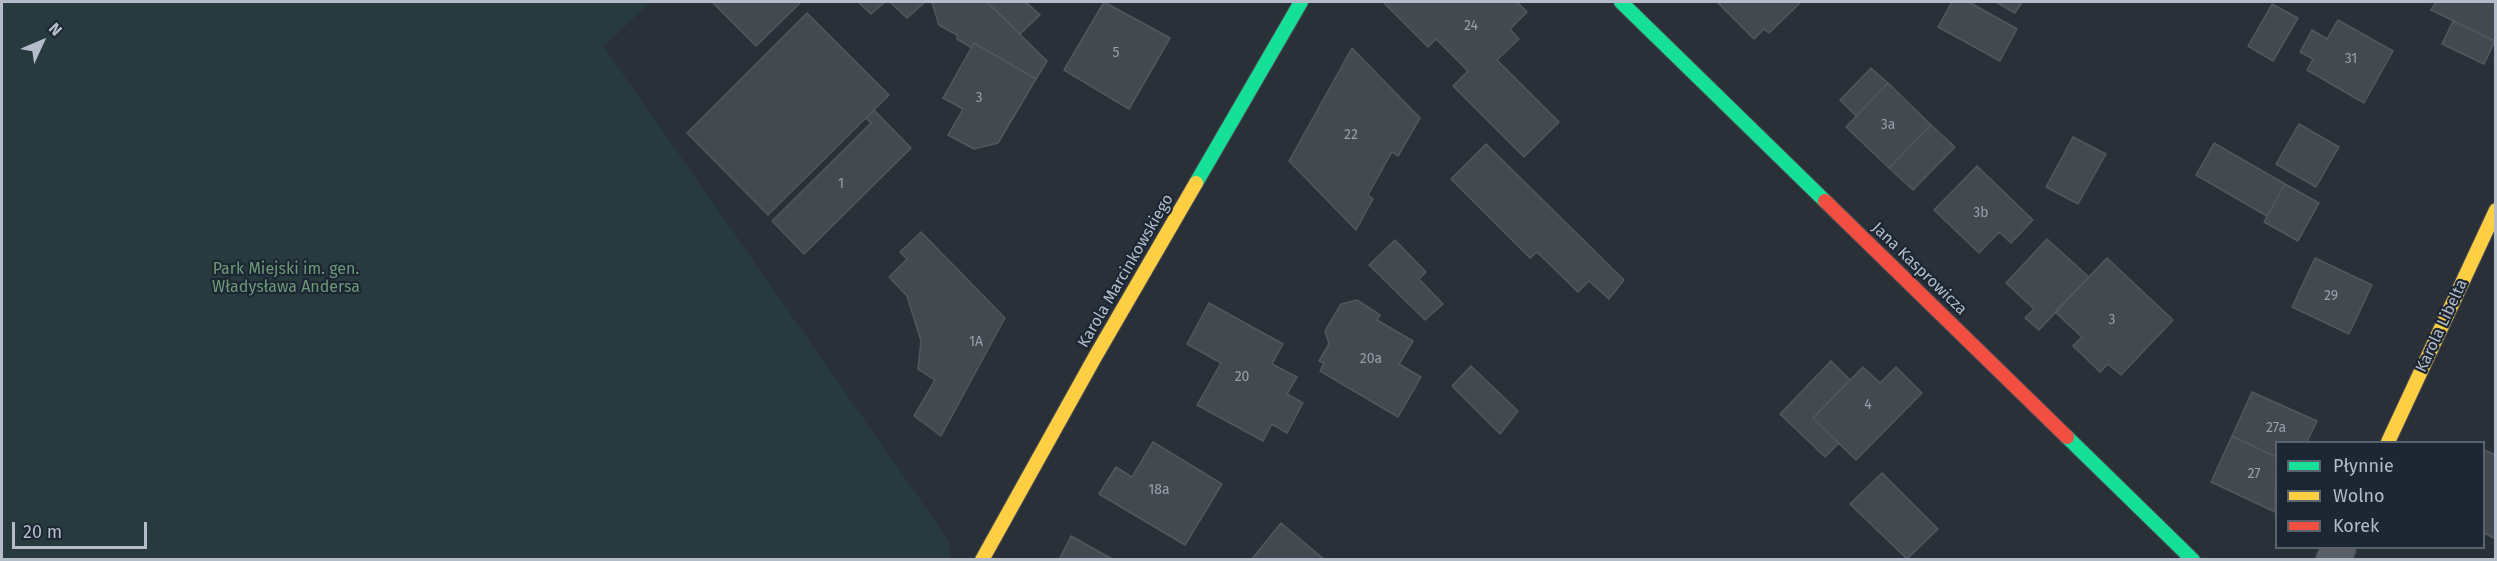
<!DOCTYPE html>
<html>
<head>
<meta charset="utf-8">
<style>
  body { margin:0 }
  #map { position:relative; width:2497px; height:561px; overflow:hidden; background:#2a3038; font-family:"Fira Sans",sans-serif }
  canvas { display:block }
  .frame { position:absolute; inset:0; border:3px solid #b4bcc9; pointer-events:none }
  .legend { position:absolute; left:2275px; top:441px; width:210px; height:108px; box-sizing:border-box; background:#1d2633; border:2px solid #59626f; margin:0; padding:8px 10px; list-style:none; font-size:18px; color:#b4bcc9 }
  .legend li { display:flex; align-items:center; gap:12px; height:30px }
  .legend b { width:30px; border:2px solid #59626f }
  .north { position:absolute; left:12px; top:12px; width:60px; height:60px; -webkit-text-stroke:4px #1d2633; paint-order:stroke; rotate:46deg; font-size:16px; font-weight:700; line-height:24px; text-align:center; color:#b4bcc9 }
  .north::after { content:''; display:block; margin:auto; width:21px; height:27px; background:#b4bcc9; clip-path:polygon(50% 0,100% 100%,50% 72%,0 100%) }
  .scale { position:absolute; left:12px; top:522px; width:135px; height:27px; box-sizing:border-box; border:3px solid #b4bcc9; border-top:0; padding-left:8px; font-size:18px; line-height:21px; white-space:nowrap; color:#b4bcc9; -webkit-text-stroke:4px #1d2633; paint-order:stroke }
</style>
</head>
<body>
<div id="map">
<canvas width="2497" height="561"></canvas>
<div class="frame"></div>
<ul class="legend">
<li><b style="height:8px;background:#16e098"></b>Płynnie</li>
<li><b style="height:8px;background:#ffcf43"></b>Wolno</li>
<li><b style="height:8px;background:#f24e42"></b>Korek</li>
</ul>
<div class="north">N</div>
<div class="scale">20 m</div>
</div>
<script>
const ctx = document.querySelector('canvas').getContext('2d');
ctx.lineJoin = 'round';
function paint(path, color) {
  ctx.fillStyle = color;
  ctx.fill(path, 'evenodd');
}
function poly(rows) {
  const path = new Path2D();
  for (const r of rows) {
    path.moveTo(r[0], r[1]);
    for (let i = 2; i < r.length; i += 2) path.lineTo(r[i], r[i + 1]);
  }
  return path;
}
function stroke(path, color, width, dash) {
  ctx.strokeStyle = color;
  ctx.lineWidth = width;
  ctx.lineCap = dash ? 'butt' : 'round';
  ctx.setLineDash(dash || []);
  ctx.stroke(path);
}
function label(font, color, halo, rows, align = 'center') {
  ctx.font = font + ' "Fira Sans",sans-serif';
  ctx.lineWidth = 4.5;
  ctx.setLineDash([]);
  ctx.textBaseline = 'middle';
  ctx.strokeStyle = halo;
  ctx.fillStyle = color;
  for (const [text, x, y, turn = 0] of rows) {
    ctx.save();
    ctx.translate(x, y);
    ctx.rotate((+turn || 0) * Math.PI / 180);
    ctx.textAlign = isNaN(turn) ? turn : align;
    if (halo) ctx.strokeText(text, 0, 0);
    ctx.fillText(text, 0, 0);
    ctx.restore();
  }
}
paint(poly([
  [2,2,650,2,604,47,949,541,951,559,2,559]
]), '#273a3e');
const building = poly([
  [712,2,801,2,756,46,712,2],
  [858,2,885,2,871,14,858,2],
  [890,2,925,2,907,18,890,2],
  [932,2,987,2,1047,61,1036,79,974,43,972,48,957,39,957,35,939,25,932,2],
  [987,2,1026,2,1040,15,1020,34,987,2],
  [1104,2,1170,38,1129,109,1064,70,1104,2],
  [1383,2,1517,2,1527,12,1510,29,1519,39,1497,60,1559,122,1524,157,1453,86,1468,71,1436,39,1428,47,1383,2],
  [1717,2,1801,2,1769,33,1764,29,1754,39,1717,2],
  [1952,2,1969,2,2017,29,2000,61,1938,27,1952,2],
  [1996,2,2022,2,2015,13,1996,2],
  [2436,2,2496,2,2495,41,2431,10,2436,2],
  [2272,4,2298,18,2273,61,2248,46,2272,4],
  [807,13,889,95,768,215,687,133,807,13],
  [2338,20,2393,51,2364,103,2307,70,2313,59,2300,52,2312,30,2327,39,2338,20],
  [2453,21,2495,41,2484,64,2442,44,2453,21],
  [974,43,1036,79,998,143,974,149,948,135,963,109,943,98,974,43],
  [1352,48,1420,118,1398,156,1392,152,1368,195,1373,199,1356,230,1289,161,1352,48],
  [1871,68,1888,83,1856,116,1840,100,1871,68],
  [1888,83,1931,125,1889,168,1846,127,1888,83],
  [874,110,911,148,804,254,772,221,871,123,866,118,874,110],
  [2299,124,2339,147,2316,187,2276,164,2299,124],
  [1931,125,1955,147,1913,190,1889,168,1931,125],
  [2073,137,2106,154,2078,204,2046,187,2073,137],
  [2214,143,2285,184,2267,216,2196,175,2214,143],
  [1486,144,1624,280,1609,299,1589,281,1578,292,1537,252,1530,258,1451,179,1486,144],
  [1977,166,2033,220,2011,243,1999,232,1979,253,1934,210,1977,166],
  [2285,184,2319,203,2298,241,2264,222,2285,184],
  [921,232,1005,318,941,436,914,416,935,380,918,369,921,341,907,296,889,277,907,259,900,252,921,232],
  [2047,239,2089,277,2039,330,2025,318,2034,309,2006,283,2047,239],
  [1395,240,1426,272,1419,279,1443,304,1425,320,1369,265,1395,240],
  [2107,258,2173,320,2121,375,2108,364,2100,372,2073,346,2082,337,2055,312,2107,258],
  [2315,258,2372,285,2349,334,2292,307,2315,258],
  [1357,300,1380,315,1377,320,1413,341,1399,364,1421,377,1398,417,1320,371,1324,363,1319,361,1329,344,1325,331,1341,304,1357,300],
  [1209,303,1283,344,1272,364,1297,377,1287,394,1303,403,1287,433,1272,424,1263,441,1197,405,1221,363,1187,344,1209,303],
  [1831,361,1850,380,1813,418,1839,443,1825,457,1780,414,1831,361],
  [1471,366,1518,411,1500,434,1452,386,1471,366],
  [1863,367,1880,383,1896,367,1922,393,1856,460,1813,418,1863,367],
  [2252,392,2317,421,2307,442,2276,442,2276,457,2232,436,2252,392],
  [2232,436,2276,457,2275,512,2211,482,2232,436],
  [1153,442,1222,484,1185,545,1099,494,1116,467,1132,477,1153,442],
  [2484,450,2496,455,2496,539,2484,533,2484,450],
  [1882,473,1938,529,1907,559,1850,504,1882,473],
  [1281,523,1325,560,1251,560,1281,523],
  [1071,536,1114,560,1059,560,1071,536]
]);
paint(building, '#444950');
stroke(building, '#52575f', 1.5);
const street = poly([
  [2333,560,2339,548]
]);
const fast = poly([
  [1621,2,1825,201],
  [1196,183,1301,2],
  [2067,437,2193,560]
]);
const slow = poly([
  [2388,442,2496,210],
  [982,560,1095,357,1196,183]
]);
const jam = poly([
  [1825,201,2067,437]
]);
stroke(street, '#484c53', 36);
stroke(fast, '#484c53', 16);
stroke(slow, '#484c53', 16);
stroke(jam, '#484c53', 16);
stroke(street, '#5a5e66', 33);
stroke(fast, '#16e098', 14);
stroke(slow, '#ffcf43', 14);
stroke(jam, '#f24e42', 14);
label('14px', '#989fab', null, [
  ["24",1471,26],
  ["5",1116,53],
  ["31",2351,59],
  ["3",979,98],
  ["3a",1888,125],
  ["22",1351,135],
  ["1",841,184],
  ["3b",1981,213],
  ["29",2331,296],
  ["3",2112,320],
  ["1A",976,342],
  ["20a",1371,359],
  ["20",1242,377],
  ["4",1868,405],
  ["27a",2276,428],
  ["27",2254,474],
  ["18a",1159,490]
]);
label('16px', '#b4bcc9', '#1d2633', [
  ["Jana Kasprowicza",1919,269,44],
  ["Karola Marcinkowskiego",1126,271,-60],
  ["Karola Libelta",2442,326,-65]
]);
label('16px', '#6b9a76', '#1d2633', [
  ["Park Miejski im. gen.",286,270],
  ["Władysława Andersa",286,288]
]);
</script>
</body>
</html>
